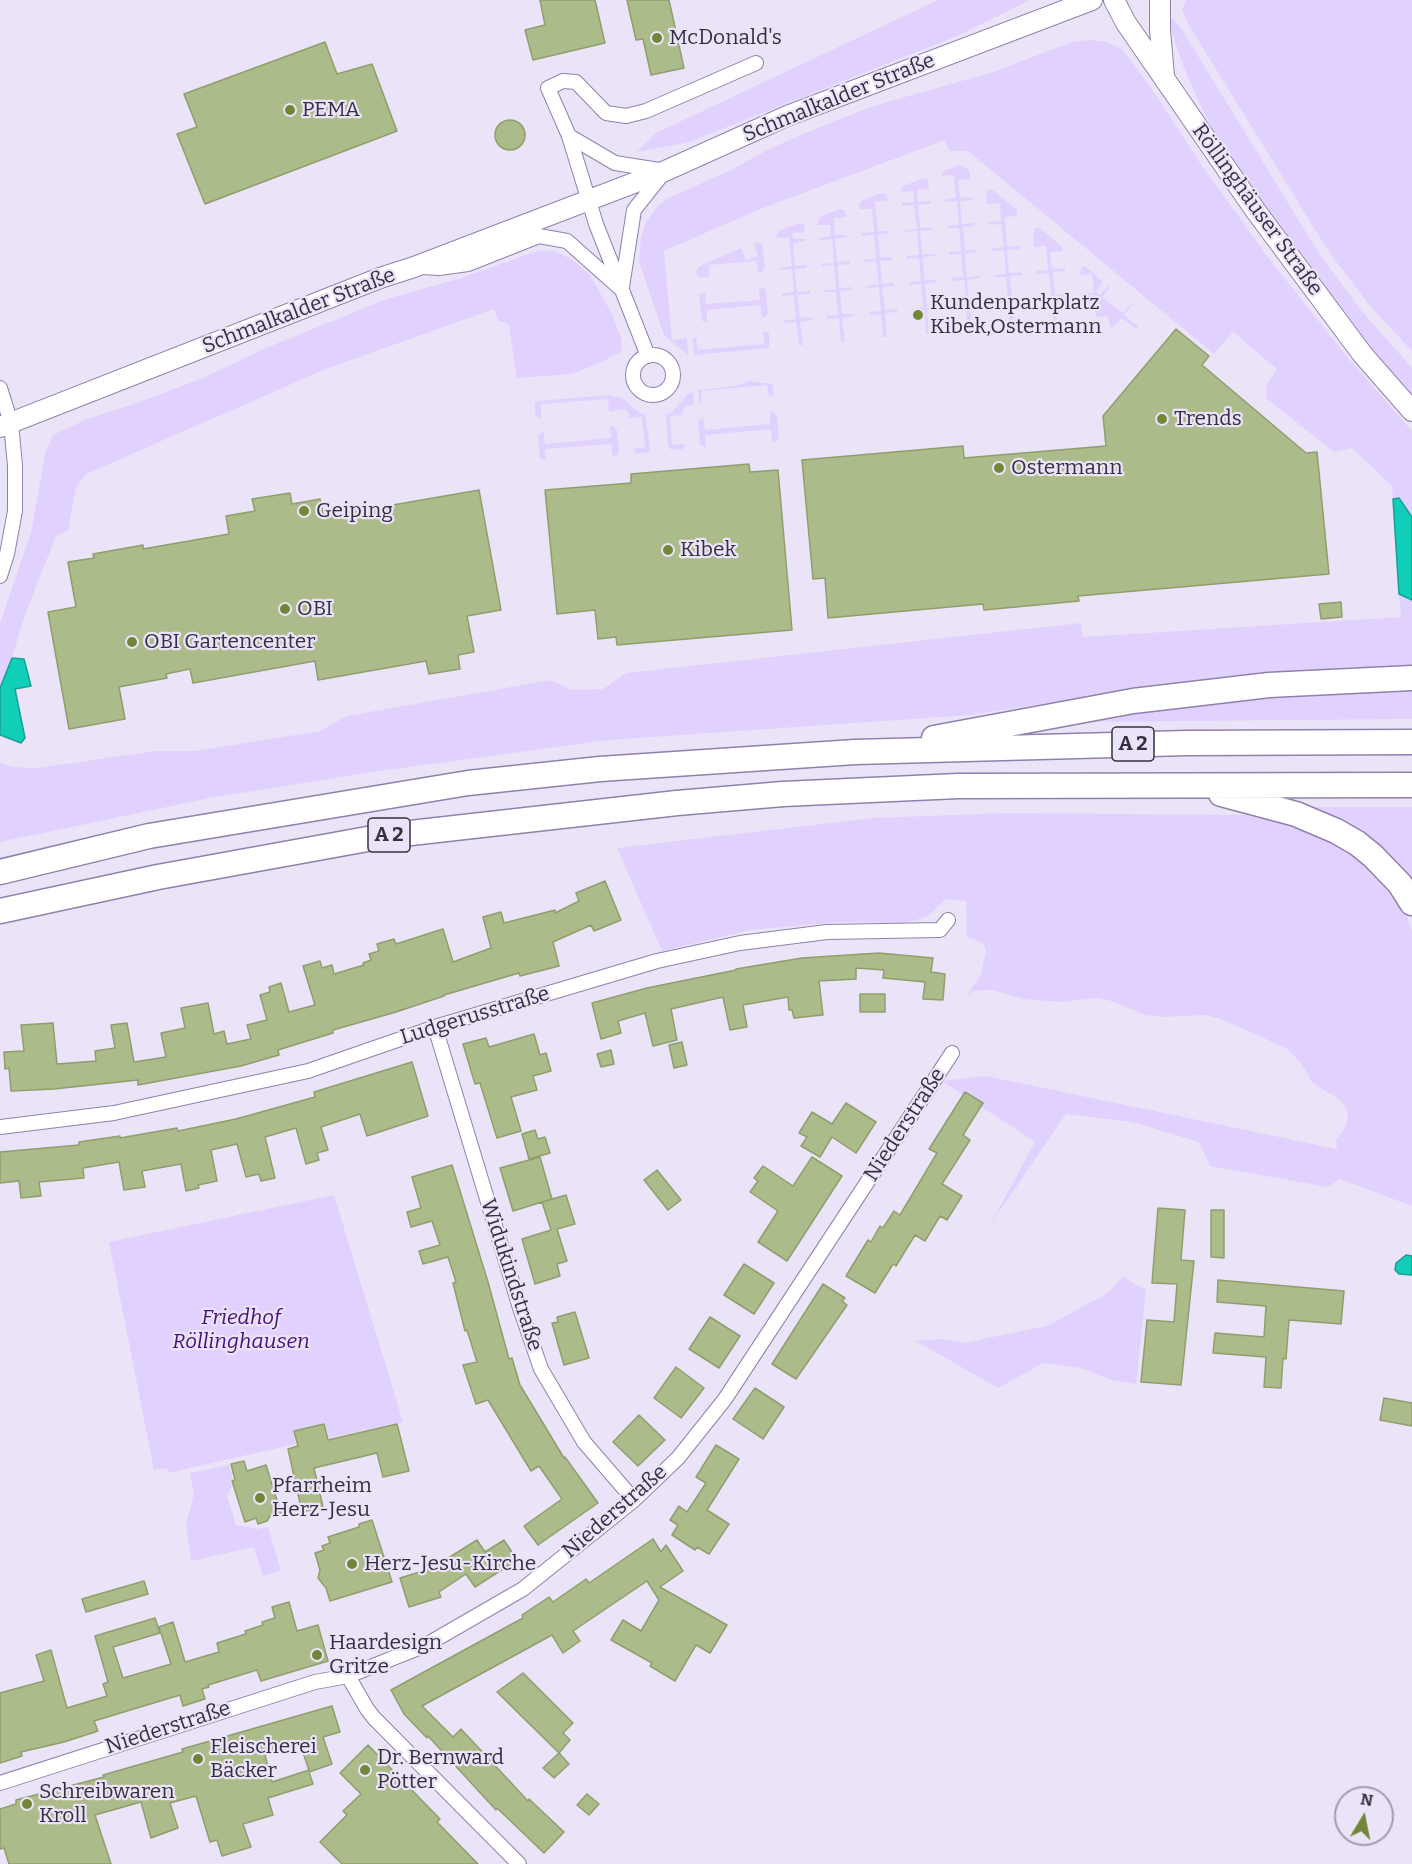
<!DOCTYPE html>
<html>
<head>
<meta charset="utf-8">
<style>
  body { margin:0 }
  #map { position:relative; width:1412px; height:1864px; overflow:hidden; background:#ebe4f8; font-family:Bitter,serif }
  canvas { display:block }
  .north { position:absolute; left:1334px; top:1786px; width:60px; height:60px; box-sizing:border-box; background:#ebe4f8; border:2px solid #a39caf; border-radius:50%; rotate:10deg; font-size:16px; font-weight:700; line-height:24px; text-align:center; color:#362f42 }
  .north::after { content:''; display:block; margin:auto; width:21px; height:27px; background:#728637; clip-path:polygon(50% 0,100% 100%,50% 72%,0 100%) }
</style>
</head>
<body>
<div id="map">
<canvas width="1412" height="1864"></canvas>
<div class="north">N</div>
</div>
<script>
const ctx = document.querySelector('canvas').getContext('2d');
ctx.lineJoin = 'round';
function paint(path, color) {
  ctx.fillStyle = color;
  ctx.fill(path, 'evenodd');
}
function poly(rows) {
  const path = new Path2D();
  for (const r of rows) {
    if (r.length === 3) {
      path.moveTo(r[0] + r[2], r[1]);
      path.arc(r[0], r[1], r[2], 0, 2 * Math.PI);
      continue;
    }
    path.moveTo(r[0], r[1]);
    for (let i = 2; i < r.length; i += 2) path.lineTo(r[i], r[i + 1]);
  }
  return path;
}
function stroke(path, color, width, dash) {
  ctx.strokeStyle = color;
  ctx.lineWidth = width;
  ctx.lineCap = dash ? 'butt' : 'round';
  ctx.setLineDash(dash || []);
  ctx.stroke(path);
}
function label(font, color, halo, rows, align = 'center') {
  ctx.font = font + ' Bitter,serif';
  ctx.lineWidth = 4.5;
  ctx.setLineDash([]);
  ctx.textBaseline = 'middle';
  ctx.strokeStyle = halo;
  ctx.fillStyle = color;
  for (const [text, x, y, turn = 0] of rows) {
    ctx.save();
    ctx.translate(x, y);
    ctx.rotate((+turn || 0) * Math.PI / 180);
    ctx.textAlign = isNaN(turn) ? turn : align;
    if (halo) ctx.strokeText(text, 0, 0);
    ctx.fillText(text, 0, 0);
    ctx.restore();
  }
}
paint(poly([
  [938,0,1030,0,957,36,689,142,637,152,656,133],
  [1186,0,1412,0,1412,351,1370,306,1329,252,1188,24,1182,10],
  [1167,17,1173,19,1181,28,1320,255,1360,309,1412,368,1412,396,1316,283,1215,133,1202,109,1184,68],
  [1090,40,1107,42,1123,50,1158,98,1200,163,1270,260,1348,358,1412,431,1412,517,1399,498,1393,499,1392,486,1352,448,1334,452,1266,398,1267,384,1277,369,1233,332,1214,354,968,151,949,151,945,140,763,208,664,251,672,340,687,338,688,355,664,335,639,262,641,238,646,222,656,208,668,198,727,172,767,150,810,131,873,106,993,72,1072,42],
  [959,165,969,170,971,179,958,180,960,198,972,197,973,200,960,201,962,224,975,223,975,226,963,227,965,250,977,250,977,252,965,254,967,277,979,276,979,278,967,280,969,303,982,302,982,305,970,306,972,330,968,330,966,306,954,307,954,305,966,304,964,280,952,281,951,278,963,277,961,254,949,255,949,252,961,251,959,228,947,228,947,226,959,225,957,201,945,202,944,200,956,198,954,175,942,176,943,171],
  [923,178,928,179,929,189,917,190,918,202,930,201,930,204,918,205,920,228,932,227,932,230,920,231,922,254,935,254,935,256,923,257,924,280,937,280,937,282,925,284,927,307,939,306,939,309,927,310,929,334,926,334,924,310,912,311,911,309,923,307,921,284,909,285,909,282,921,281,919,258,907,259,907,256,919,255,917,231,905,232,905,230,917,229,914,205,902,206,902,203,914,202,913,191,901,192,901,189,903,186],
  [990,189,994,191,1017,210,1017,216,1005,217,1007,247,1019,246,1020,249,1007,250,1009,273,1022,272,1022,275,1010,276,1012,299,1024,299,1025,301,1012,303,1014,326,1010,327,1008,303,996,304,996,301,1008,300,1006,277,994,277,993,275,1006,274,1004,250,991,251,991,249,1004,247,1001,224,989,225,989,222,1001,221,1000,203,987,204,986,192],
  [881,193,886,194,888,200,875,202,878,231,890,231,890,233,878,235,880,257,892,257,892,260,880,261,882,284,894,283,894,286,882,287,885,310,897,309,897,312,885,313,887,337,883,337,881,314,869,315,869,312,881,311,879,287,867,288,867,286,879,284,876,261,865,262,864,260,876,258,874,235,862,236,862,233,874,232,872,209,860,209,859,204,861,201],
  [840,209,845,210,846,217,834,218,835,235,847,235,847,237,835,239,837,262,849,261,850,264,838,265,839,288,852,287,852,290,840,291,842,314,854,314,854,316,842,318,845,341,841,342,839,318,827,319,826,316,838,315,836,292,824,292,824,290,836,289,834,265,822,266,822,264,834,263,832,239,820,240,819,238,831,236,830,225,818,225,818,220,820,217],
  [799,223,804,224,805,232,792,233,793,239,805,239,805,241,793,243,795,266,807,265,807,268,795,269,797,292,810,291,810,294,797,295,800,318,812,317,812,320,800,322,803,345,799,345,796,322,784,323,784,320,796,319,794,295,782,296,782,294,794,292,792,269,780,270,779,268,792,266,789,237,776,238,776,236,779,231],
  [1036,228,1040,228,1062,247,1063,251,1050,252,1052,269,1065,268,1065,271,1053,272,1055,295,1067,294,1067,297,1055,299,1057,322,1053,322,1051,299,1039,300,1039,297,1051,296,1049,273,1036,274,1036,271,1048,270,1046,246,1034,247,1033,233],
  [757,242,762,244,765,268,762,272,758,273,756,261,709,265,709,277,699,277,696,274,697,269,700,266,741,248,746,260,758,256,754,243],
  [540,250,554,251,573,260,590,275,612,314,621,338,622,351,602,362,572,374,517,378,509,325,505,322,499,322,494,309,326,369,86,474,76,488,68,530,56,536,25,615,12,658,0,688,0,623,31,533,45,454,53,435,87,419,137,403,203,378,266,348,387,299,461,278],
  [1082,267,1086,267,1103,282,1096,291,1100,295,1108,286,1110,287,1102,297,1123,313,1131,304,1132,305,1124,315,1138,326,1136,329,1122,318,1114,327,1110,327,1108,316,1096,317,1094,295,1082,296,1081,294,1094,293,1092,274,1080,275],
  [759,287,764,288,766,290,768,313,765,317,762,317,760,305,707,310,707,322,702,321,699,296,702,293,705,292,706,304,760,300],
  [763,331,769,333,769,348,695,355,692,338,696,338,698,350,764,344],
  [750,381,772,384,774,394,769,397,767,385,701,391,702,403,699,403,698,390,734,386],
  [693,392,694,404,684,407,682,415,670,416,672,445,685,444,685,446,681,450,670,449,668,445,666,414,671,413,688,394],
  [609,395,622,398,640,413,645,414,650,446,649,452,637,454,633,449,645,447,642,417,629,418,629,414,625,409,609,412,608,399,541,404,541,417,538,418,535,414,535,404,537,401],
  [772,411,777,416,779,437,776,441,772,442,771,429,705,435,706,448,700,444,698,422,700,419,703,418,705,430,770,424,770,412],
  [612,425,617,430,619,451,617,455,613,456,611,444,545,449,546,461,540,458,538,436,540,433,544,432,545,444,611,438,610,426],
  [1399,594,1412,600,1412,666,1124,691,971,715,609,740,372,772,210,798,0,842,0,763,12,767,37,768,155,751,196,751,320,731,347,716,551,680,571,690,603,689,626,673,1081,623,1083,637,1401,617],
  [1412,684,1412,719,1074,722,1199,698],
  [1311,807,1412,807,1412,886,1324,813],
  [1008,813,1245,815,1292,824,1348,848,1389,888,1404,909,1412,931,1412,1206,1340,1179,1328,1187,1210,1166,1199,1142,1132,1122,1066,1114,990,1225,1035,1142,942,1081,986,1076,1337,1149,1336,1140,1345,1128,1348,1117,1346,1108,1340,1100,1313,1083,1300,1062,1286,1048,1221,1019,1205,1015,1162,1017,1146,1015,1111,1001,1097,998,1061,1002,1024,999,992,990,980,990,973,991,966,997,981,974,986,951,984,945,974,939,967,938,966,901,946,899,927,917,904,923,840,922,750,930,662,951,617,848,873,818],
  [334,1195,403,1422,328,1438,325,1423,293,1431,296,1444,168,1473,167,1468,154,1470,109,1242],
  [1124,1276,1131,1282,1146,1290,1136,1384,1112,1380,1080,1368,1043,1363,998,1388,916,1341,940,1339,963,1343,1047,1326,1108,1293],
  [229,1465,233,1480,230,1481,232,1486,227,1495,236,1525,257,1529,268,1527,281,1571,263,1576,254,1547,191,1561,186,1524,194,1494,190,1473]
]), '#e1d1ff');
const water = poly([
  [1399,498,1412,517,1412,600,1399,594,1393,499,1399,498],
  [12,658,24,659,31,686,15,689,25,738,21,743,0,735,0,688,12,658],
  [1406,1255,1412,1256,1412,1275,1399,1274,1395,1270,1396,1263,1406,1255]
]);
paint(water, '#10ceb8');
stroke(water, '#1b9e95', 1.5);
const building = poly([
  [540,0,595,0,605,43,533,60,525,30,545,25,540,0],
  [627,0,669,0,684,68,651,75,643,39,636,40,627,0],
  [325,42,337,74,372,64,397,131,205,204,177,134,197,127,184,94,325,42],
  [510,135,15],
  [1176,329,1209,356,1202,365,1306,453,1317,452,1329,574,1078,596,1079,601,984,610,983,604,828,618,825,578,813,579,802,460,963,446,964,458,1106,446,1103,416,1176,329],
  [749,464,750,472,778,470,792,630,617,645,616,637,598,639,595,610,557,614,545,490,631,483,631,474,749,464],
  [479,490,501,610,467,616,474,652,458,655,460,669,429,674,426,661,318,680,315,661,193,683,190,669,166,674,167,678,119,687,125,719,69,729,48,612,76,607,68,562,94,558,93,554,143,545,143,549,229,534,226,516,255,511,252,499,290,493,292,504,320,499,324,517,479,490],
  [1341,602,1342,617,1321,619,1319,604,1341,602],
  [605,881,621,920,594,931,591,925,553,942,559,966,520,976,519,973,444,995,444,996,396,1012,333,1030,333,1033,278,1050,279,1055,241,1066,138,1085,138,1080,54,1089,11,1091,9,1068,5,1069,4,1052,24,1051,21,1025,53,1023,57,1064,96,1061,95,1051,115,1048,111,1025,127,1023,134,1062,166,1057,161,1033,185,1028,181,1008,208,1003,214,1034,224,1031,227,1044,251,1039,247,1025,267,1020,260,995,270,992,269,987,281,983,289,1012,315,1005,303,966,320,961,322,968,332,965,334,974,364,965,363,963,371,960,369,954,379,951,377,944,394,939,396,944,443,929,453,962,491,948,483,917,501,912,504,923,555,910,555,913,579,901,576,893,605,881],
  [879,953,933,958,931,972,945,974,943,1000,923,999,925,982,883,978,884,970,856,968,856,979,819,981,823,1015,794,1018,792,1010,789,1010,788,997,743,1005,747,1027,730,1030,723,997,671,1009,677,1040,653,1046,645,1013,618,1021,621,1033,601,1039,592,1003,647,988,736,970,736,969,802,958,879,953],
  [860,994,885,994,885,1012,860,1012,860,994],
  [534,1034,540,1055,546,1053,551,1071,533,1076,537,1090,511,1097,521,1131,497,1138,480,1083,475,1084,463,1044,486,1038,489,1047,534,1034],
  [682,1042,687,1065,674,1068,669,1045,682,1042],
  [611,1050,614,1064,601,1067,597,1054,611,1050],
  [412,1062,428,1116,367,1136,360,1114,321,1127,328,1150,317,1153,319,1160,306,1164,296,1128,265,1137,275,1178,261,1181,259,1174,246,1177,237,1144,211,1150,217,1181,198,1185,199,1188,186,1191,181,1164,142,1171,145,1187,124,1190,119,1162,83,1168,84,1178,39,1182,41,1196,21,1198,19,1181,0,1183,0,1152,79,1145,79,1142,120,1136,120,1138,177,1128,178,1131,236,1119,315,1097,314,1092,412,1062],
  [965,1092,983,1103,963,1135,970,1140,942,1184,962,1196,947,1220,940,1216,925,1241,915,1235,896,1266,893,1264,875,1293,846,1276,868,1240,871,1242,880,1226,883,1228,894,1211,900,1215,937,1153,929,1149,965,1092],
  [846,1103,876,1122,856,1153,832,1137,820,1157,801,1146,807,1137,799,1133,812,1112,832,1124,846,1103],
  [535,1130,538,1139,545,1137,550,1153,529,1159,522,1134,535,1130],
  [540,1157,552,1199,513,1211,500,1168,540,1157],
  [812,1157,842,1176,787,1261,758,1242,778,1211,750,1192,758,1181,754,1178,763,1166,793,1186,812,1157],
  [452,1165,488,1282,509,1359,512,1358,520,1385,564,1458,565,1457,598,1503,538,1545,524,1526,562,1499,539,1466,531,1471,488,1400,476,1404,463,1365,477,1362,467,1330,465,1331,453,1283,456,1282,448,1257,423,1264,419,1251,440,1245,432,1221,411,1227,407,1212,421,1208,412,1177,452,1165],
  [657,1170,681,1200,668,1210,644,1180,657,1170],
  [566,1195,575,1224,557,1229,567,1261,557,1264,560,1276,535,1284,522,1239,551,1230,542,1202,566,1195],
  [1158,1208,1185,1210,1181,1260,1194,1261,1181,1385,1141,1382,1147,1320,1174,1322,1177,1284,1152,1283,1158,1208],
  [1211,1210,1224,1210,1224,1258,1211,1257,1211,1210],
  [744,1264,774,1283,754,1314,724,1295,744,1264],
  [1218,1280,1344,1291,1341,1324,1289,1320,1286,1359,1283,1358,1281,1388,1264,1387,1266,1357,1213,1353,1215,1333,1264,1337,1266,1306,1217,1302,1218,1280],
  [823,1284,845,1298,842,1301,847,1305,796,1379,772,1364,823,1284],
  [575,1312,589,1358,564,1365,552,1323,558,1322,557,1317,575,1312],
  [710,1317,740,1336,719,1368,689,1349,710,1317],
  [676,1367,704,1388,681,1418,654,1398,676,1367],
  [755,1388,784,1407,763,1439,733,1419,755,1388],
  [1384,1398,1412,1403,1412,1426,1380,1420,1384,1398],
  [639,1415,665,1440,638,1466,613,1442,639,1415],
  [324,1424,328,1440,397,1424,409,1471,383,1477,377,1453,314,1468,323,1507,302,1512,288,1449,298,1446,294,1431,324,1424],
  [716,1445,739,1459,707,1510,729,1524,709,1554,697,1547,695,1550,672,1535,678,1525,670,1520,679,1506,687,1512,706,1483,696,1477,716,1445],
  [244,1461,247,1471,266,1465,281,1513,270,1516,267,1521,258,1524,256,1518,245,1522,232,1481,235,1480,231,1464,244,1461],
  [372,1520,392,1582,330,1601,326,1588,318,1578,320,1570,315,1553,324,1550,322,1546,330,1543,328,1537,359,1527,359,1524,372,1520],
  [653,1539,661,1552,666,1545,683,1571,660,1587,727,1625,710,1653,696,1645,675,1681,650,1666,652,1663,611,1640,623,1620,641,1631,659,1600,647,1581,573,1631,580,1641,563,1653,552,1635,422,1706,453,1737,461,1729,528,1801,529,1799,564,1832,544,1853,497,1808,496,1810,428,1736,427,1738,404,1714,391,1690,523,1618,522,1615,549,1597,553,1602,586,1579,589,1583,653,1539],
  [477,1540,485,1552,504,1540,517,1560,475,1587,466,1574,439,1592,441,1597,409,1607,400,1578,446,1564,445,1560,477,1540],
  [144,1581,148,1594,86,1612,82,1599,144,1581],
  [289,1602,297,1631,318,1625,328,1661,261,1681,257,1670,208,1685,209,1687,202,1689,205,1699,183,1706,180,1695,94,1721,98,1731,64,1742,21,1752,22,1756,0,1763,0,1693,44,1681,36,1655,51,1650,67,1708,107,1696,103,1684,108,1682,95,1636,155,1618,160,1633,113,1647,123,1678,171,1664,159,1627,173,1622,185,1662,219,1652,217,1643,246,1634,245,1631,263,1625,262,1622,275,1618,272,1607,289,1602],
  [523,1673,573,1723,563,1733,570,1740,559,1753,497,1692,523,1673],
  [332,1706,340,1732,323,1737,332,1764,309,1772,313,1784,268,1798,273,1815,243,1824,251,1847,222,1856,217,1840,210,1842,196,1796,170,1803,178,1828,151,1838,141,1802,95,1815,111,1864,9,1864,4,1848,0,1849,0,1809,16,1804,16,1800,104,1777,103,1775,183,1752,182,1749,332,1706],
  [300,1744,309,1770,272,1782,265,1755,300,1744],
  [368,1745,440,1819,437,1822,478,1864,342,1864,320,1842,347,1815,343,1811,361,1794,340,1773,368,1745],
  [559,1753,569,1764,554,1778,543,1768,559,1753],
  [587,1794,599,1804,589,1815,577,1805,587,1794]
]);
paint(building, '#acbb8a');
stroke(building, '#909e6e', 1.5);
const minor = poly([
  [569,136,615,163,665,171,634,210,622,287],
  [423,267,439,268,468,264,539,236,567,241,620,288],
  [653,375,20],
  [648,356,596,224,569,136,548,88,563,81,576,82,606,113,626,116,646,111,756,63],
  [0,388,11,423,15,466,15,511,7,554,0,576],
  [435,1027,520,1308,541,1369,584,1442,634,1500],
  [0,1127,114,1113,308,1071,435,1027,657,961,740,943,827,932,940,930,948,920],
  [348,1676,367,1709,374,1718,519,1864],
  [0,1783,315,1682,348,1676,426,1645,523,1589,634,1500,678,1458,725,1399,952,1053]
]);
const secondary = poly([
  [1114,0,1126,23,1255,210,1363,355,1412,411],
  [1160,0,1160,30,1164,76],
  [0,427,380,278,414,267,665,171,787,116,1092,0]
]);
const motorway = poly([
  [934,738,1133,701,1269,685,1412,678],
  [1221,794,1296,814,1336,831,1357,843,1373,856,1400,884,1412,903],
  [0,872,149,836,468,783,600,769,855,752,1187,743,1412,742],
  [0,911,158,877,384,836,677,803,783,794,958,786,1412,785]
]);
stroke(minor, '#9080ac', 16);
stroke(secondary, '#9080ac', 22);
stroke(motorway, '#9080ac', 27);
stroke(minor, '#fff', 14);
stroke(secondary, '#fff', 20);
stroke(motorway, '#fff', 24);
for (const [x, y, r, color] of [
  [657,38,6,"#728637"],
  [290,110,6,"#728637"],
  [918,315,6,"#728637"],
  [1162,419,6,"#728637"],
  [999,468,6,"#728637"],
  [304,511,6,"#728637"],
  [668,550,6,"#728637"],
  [285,609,6,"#728637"],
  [132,642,6,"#728637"],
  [260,1498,6,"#728637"],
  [352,1564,6,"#728637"],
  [317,1655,6,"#728637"],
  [198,1759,6,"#728637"],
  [365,1770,6,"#728637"],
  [27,1804,6,"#728637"]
]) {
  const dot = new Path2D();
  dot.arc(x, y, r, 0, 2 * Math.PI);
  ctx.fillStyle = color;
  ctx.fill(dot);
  stroke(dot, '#ebe4f8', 2);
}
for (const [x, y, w] of [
  [1133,744,42],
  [389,835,42]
]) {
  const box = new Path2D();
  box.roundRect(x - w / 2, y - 17, w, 34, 4.5);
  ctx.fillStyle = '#ebe4f8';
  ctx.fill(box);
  stroke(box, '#362f42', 1.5);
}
label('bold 20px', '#362f42', null, [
  ["A 2",1133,744],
  ["A 2",389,835]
]);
label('21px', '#362f42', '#ebe4f8', [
  ["McDonald's",669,38],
  ["PEMA",302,110],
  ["Kundenparkplatz",930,303],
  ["Kibek,Ostermann",930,327],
  ["Trends",1174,419],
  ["Ostermann",1011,468],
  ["Geiping",316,511],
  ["Kibek",680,550],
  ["OBI",297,609],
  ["OBI Gartencenter",144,642],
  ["Pfarrheim",272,1486],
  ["Herz-Jesu",272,1510],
  ["Herz-Jesu-Kirche",364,1564],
  ["Haardesign",329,1643],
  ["Gritze",329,1667],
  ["Fleischerei",210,1747],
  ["Bäcker",210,1771],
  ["Dr. Bernward",377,1758],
  ["Pötter",377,1782],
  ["Schreibwaren",39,1792],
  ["Kroll",39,1816]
], 'left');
label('21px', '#362f42', '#ebe4f8', [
  ["Schmalkalder Straße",839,98,-22],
  ["Röllinghäuser Straße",1257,210,54],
  ["Schmalkalder Straße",299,311,-21],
  ["Ludgerusstraße",475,1016,-17],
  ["Niederstraße",905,1125,-57],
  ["Widukindstraße",511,1275,72],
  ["Niederstraße",615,1512,-41],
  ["Niederstraße",168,1728,-18]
]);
label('italic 21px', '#481179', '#ebe4f8', [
  ["Friedhof",241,1318],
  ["Röllinghausen",241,1342]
]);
</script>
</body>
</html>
